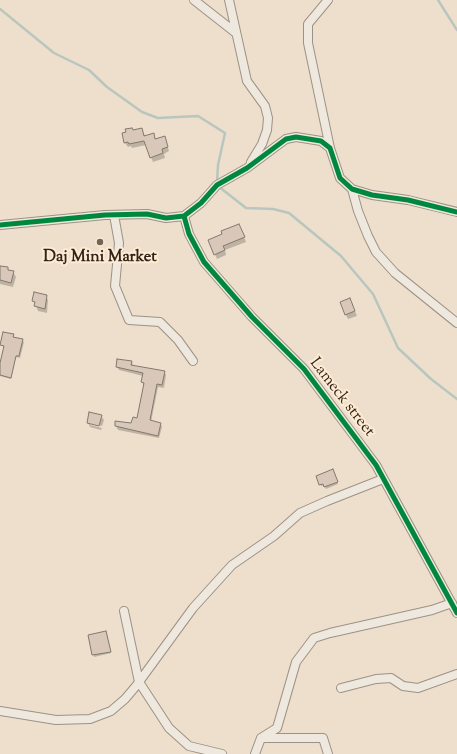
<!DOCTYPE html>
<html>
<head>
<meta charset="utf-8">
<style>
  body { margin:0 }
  canvas { display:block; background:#eddfcb }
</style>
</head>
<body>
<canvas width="457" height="754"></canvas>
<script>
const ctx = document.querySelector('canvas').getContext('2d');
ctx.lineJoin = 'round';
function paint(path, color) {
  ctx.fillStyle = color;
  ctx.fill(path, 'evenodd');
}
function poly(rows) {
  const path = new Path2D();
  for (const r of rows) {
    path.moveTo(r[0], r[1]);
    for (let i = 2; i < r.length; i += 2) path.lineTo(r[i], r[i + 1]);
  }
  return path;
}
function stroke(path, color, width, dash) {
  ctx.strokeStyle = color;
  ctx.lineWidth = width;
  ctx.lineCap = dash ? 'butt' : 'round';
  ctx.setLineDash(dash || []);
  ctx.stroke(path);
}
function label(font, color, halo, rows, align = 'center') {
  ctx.font = font + ' "Sorts Mill Goudy",serif';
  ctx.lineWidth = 4;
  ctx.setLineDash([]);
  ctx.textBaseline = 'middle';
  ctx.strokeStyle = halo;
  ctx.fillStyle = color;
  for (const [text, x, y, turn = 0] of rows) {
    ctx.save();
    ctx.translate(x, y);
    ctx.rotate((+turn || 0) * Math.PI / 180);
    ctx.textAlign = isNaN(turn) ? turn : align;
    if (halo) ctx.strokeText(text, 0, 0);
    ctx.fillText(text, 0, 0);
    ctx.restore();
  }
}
paint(poly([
  [142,129,145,136,153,134,156,140,165,138,169,151,164,154,165,158,153,162,146,145,132,148,131,146,128,147,125,143,126,130],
  [241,229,246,242,225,250,226,255,217,259,215,254,224,235],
  [0,267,8,268,9,272,13,272,16,277,13,287,0,284],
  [46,296,48,300,47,313,38,311,34,301],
  [352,304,357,316,348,319,346,315],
  [4,333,13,335,14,338,24,342,20,358,16,357,11,379,0,376,5,348,1,345],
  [132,362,133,366,164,372,166,375,164,388,158,387,151,422,160,423,162,427,159,438,118,430,116,426,116,423,132,425,138,419,144,386,142,382,143,376,119,370,117,367],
  [101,416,104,420,102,426,90,423,90,425,102,428,101,430,90,427,88,423],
  [333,472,338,484,326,489,324,485,321,486,317,476],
  [107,634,111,653,94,657,89,635]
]), '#0003');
stroke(poly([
  [438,0,457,30],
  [0,9,54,53,89,70,107,87,142,112,158,118,198,116,225,133,218,165,217,182],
  [218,186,246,208,273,209,289,213,341,256,373,294,398,348,431,379,457,399]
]), '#b9c6bf', 2.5);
const building = poly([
  [132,128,133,130,142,128,144,136,154,133,155,139,165,136,168,147,162,149,163,153,150,158,144,141,129,144,128,142,124,143,122,133,126,132,125,129,132,128],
  [239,224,245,237,223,246,225,250,214,255,208,240,222,234,221,231,239,224],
  [0,266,8,267,8,270,14,271,11,283,0,280,0,266],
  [34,292,47,295,45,309,34,306,35,302,32,301,34,292],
  [350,298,355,311,345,315,340,302,350,298],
  [3,332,14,334,13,337,23,339,19,356,16,356,11,378,0,375,0,363,4,346,0,345,3,332],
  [117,359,132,361,131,365,165,371,162,385,157,384,150,420,161,423,158,436,115,426,115,421,131,423,133,417,137,418,144,383,141,382,143,373,116,367,117,359],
  [89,412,102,415,99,426,87,423,89,412],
  [333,469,338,482,324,487,323,484,319,485,316,476,333,469],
  [106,631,111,652,92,655,88,635,106,631]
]);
paint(building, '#d9c8b9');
stroke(building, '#82796e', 1);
const minor = poly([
  [194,0,236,33],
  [229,0,247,81,265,106,268,118,267,130,262,144,251,162],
  [328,0,308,24,308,43,330,148],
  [352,189,358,211,368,236,376,252,395,273,457,323],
  [114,215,119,243,115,286,129,320,160,322,178,340,193,361],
  [184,216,189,234,204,262,252,317,304,369,376,465,457,613],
  [0,225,105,215,147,214,166,218,184,216,201,203,217,185,247,168,286,139,296,137,321,141,330,148,340,178,352,189,372,195,408,200,457,212],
  [124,611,139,682,169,728,189,746,222,754],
  [341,688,376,679,391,678,403,686,418,688,457,674],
  [0,711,56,720,90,719,111,711,125,699,136,686,193,608,232,565,274,536,300,513,327,501,383,479],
  [261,738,323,738,328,754],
  [255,754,261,738,277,728,296,662,314,638,330,633,432,610,452,603]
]);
stroke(minor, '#9c9286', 10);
stroke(minor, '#efe8de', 8);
stroke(poly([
  [184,216,189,234,204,262,252,317,304,369,376,465,457,613],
  [0,225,105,215,147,214,166,218,184,216,201,203,217,185,247,168,286,139,296,137,321,141,330,148,340,178,352,189,372,195,408,200,457,212]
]), '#00873e', 5);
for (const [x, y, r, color] of [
  [100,242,4,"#736459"]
]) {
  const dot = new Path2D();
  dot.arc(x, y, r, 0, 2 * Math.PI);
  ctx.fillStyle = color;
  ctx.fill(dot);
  stroke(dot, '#fdecd3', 1.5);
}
label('bold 16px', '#32221b', '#fdecd3', [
  ["Daj Mini Market",100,258]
]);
label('16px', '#32221b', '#fdecd3', [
  ["Lameck street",341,398,52]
]);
</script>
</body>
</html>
